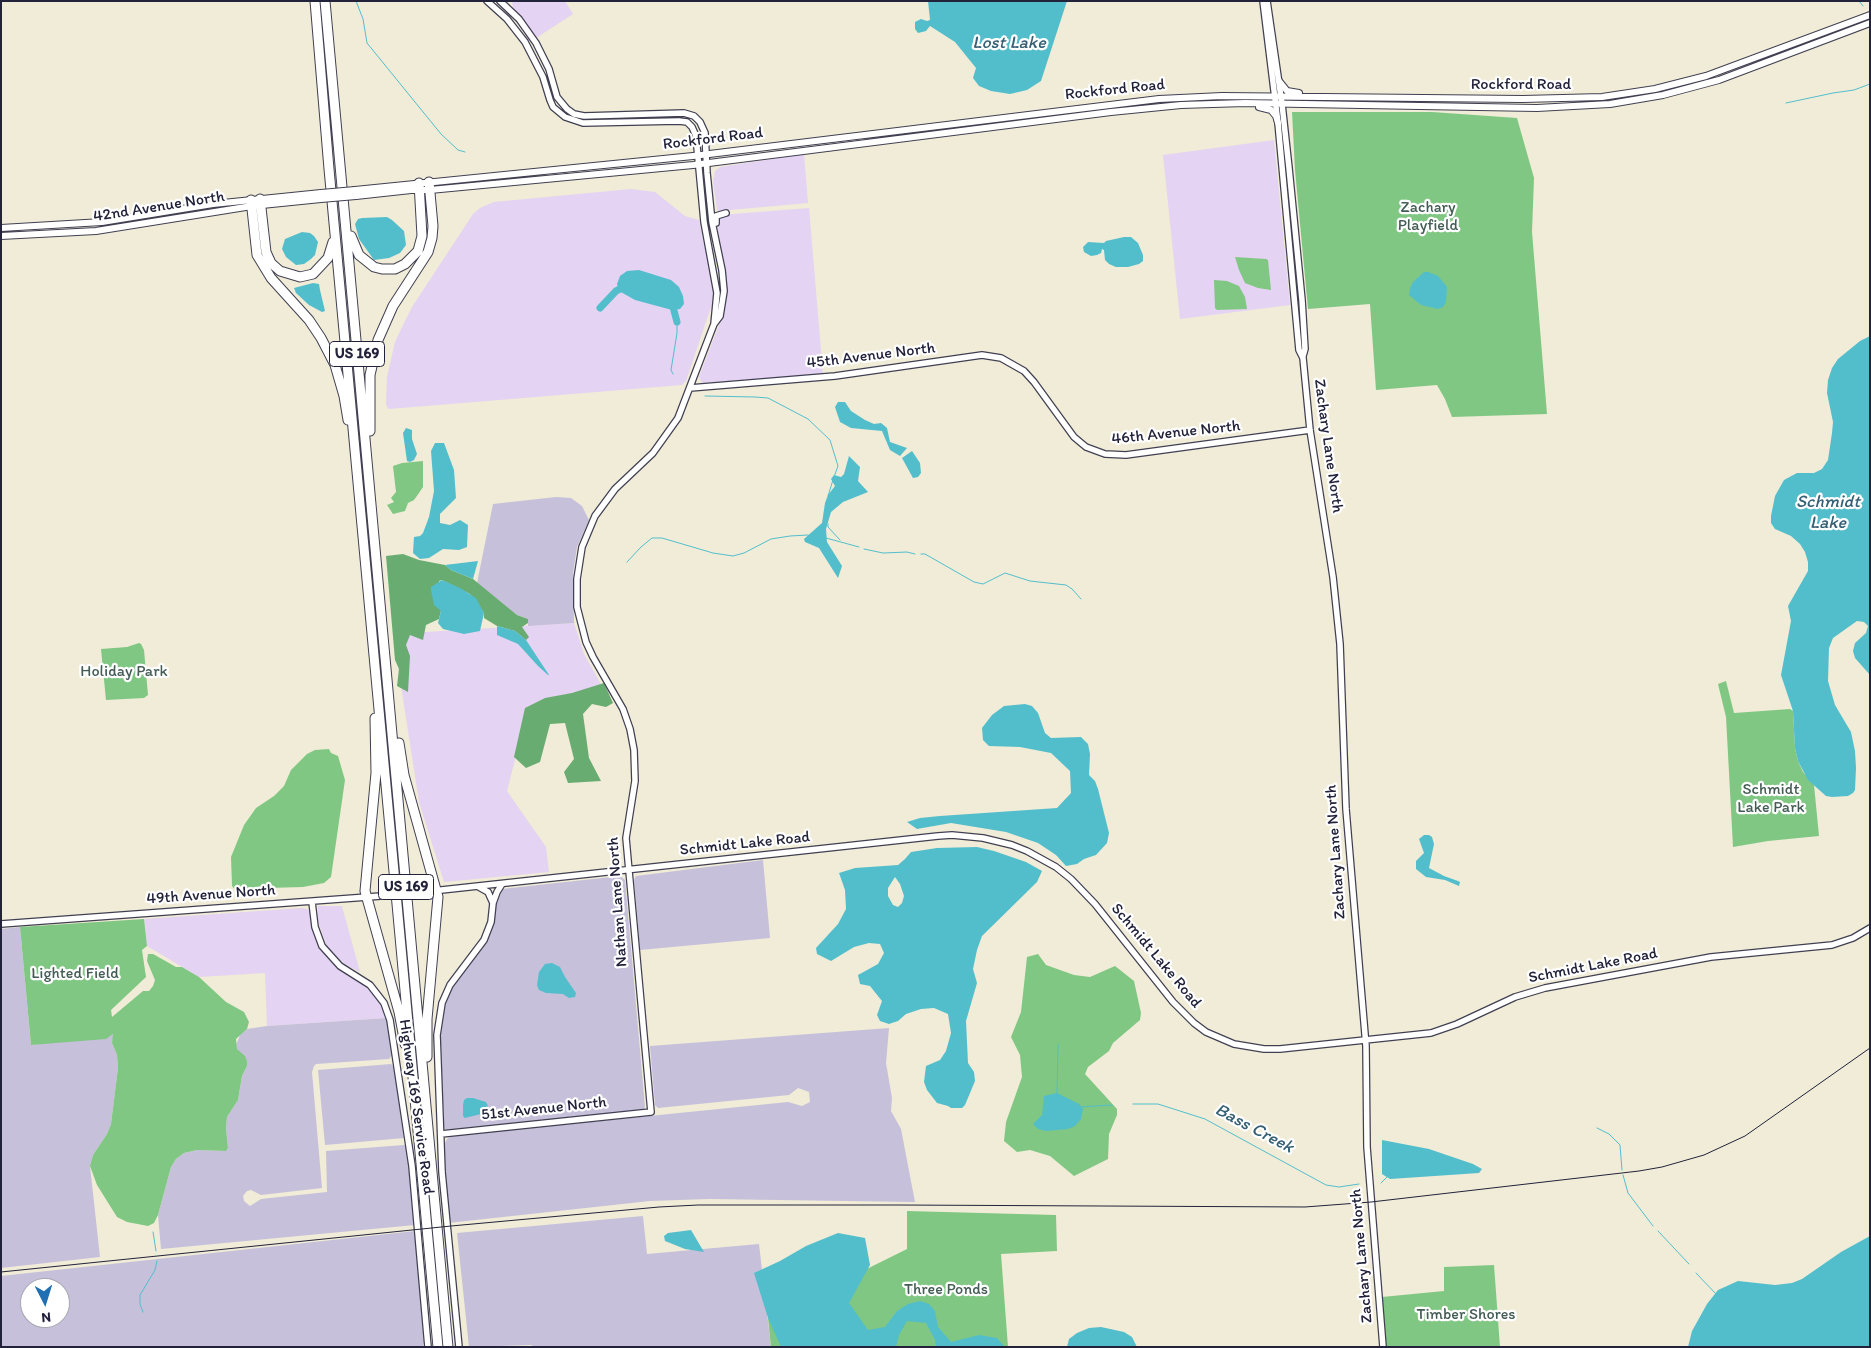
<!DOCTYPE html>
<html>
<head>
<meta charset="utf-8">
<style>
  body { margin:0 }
  #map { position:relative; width:1871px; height:1348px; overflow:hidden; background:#f0ecd7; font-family:Itim,sans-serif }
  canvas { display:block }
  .frame { position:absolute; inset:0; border:2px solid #22223b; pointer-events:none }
  .north { position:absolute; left:20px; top:1278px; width:50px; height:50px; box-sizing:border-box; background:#fff; border:1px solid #a7a7b1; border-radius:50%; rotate:175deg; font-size:14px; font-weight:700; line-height:20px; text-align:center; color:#22223b }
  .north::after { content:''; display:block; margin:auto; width:18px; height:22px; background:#1f6fb2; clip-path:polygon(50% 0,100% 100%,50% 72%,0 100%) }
</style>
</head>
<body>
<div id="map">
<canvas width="1871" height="1348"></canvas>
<div class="frame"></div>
<div class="north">N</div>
</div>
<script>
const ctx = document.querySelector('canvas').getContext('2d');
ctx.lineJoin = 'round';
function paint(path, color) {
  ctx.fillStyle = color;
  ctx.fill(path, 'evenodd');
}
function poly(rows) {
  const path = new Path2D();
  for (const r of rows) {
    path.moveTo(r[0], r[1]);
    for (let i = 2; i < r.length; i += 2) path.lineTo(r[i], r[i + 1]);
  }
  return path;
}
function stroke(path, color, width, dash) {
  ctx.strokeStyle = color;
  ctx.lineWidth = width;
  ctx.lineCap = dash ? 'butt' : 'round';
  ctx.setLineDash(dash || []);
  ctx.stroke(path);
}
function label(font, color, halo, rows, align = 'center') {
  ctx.font = font + ' Itim,sans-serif';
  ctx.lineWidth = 4.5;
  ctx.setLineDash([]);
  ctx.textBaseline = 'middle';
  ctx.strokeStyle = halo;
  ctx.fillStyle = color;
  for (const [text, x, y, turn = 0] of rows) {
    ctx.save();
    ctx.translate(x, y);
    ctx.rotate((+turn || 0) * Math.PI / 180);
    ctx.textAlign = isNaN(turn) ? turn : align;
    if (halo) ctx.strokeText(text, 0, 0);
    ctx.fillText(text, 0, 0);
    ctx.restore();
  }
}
paint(poly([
  [512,1,565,1,573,14,536,38,513,9],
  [1274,140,1290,305,1180,319,1163,155],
  [804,154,808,203,718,211,717,209,713,181,715,171,720,167],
  [631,189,655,192,685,216,699,220,714,291,711,307,686,381,682,385,389,409,387,407,386,404,387,377,395,342,402,327,412,307,473,214,480,208,494,202],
  [809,208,823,374,702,383,699,377,719,325,727,292,726,278,719,248,717,218,720,215],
  [574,623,584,654,603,688,527,713,507,791,546,847,549,872,444,882,419,802,393,634],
  [318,906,342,906,360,972,344,964,327,947,317,919],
  [302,908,307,909,310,912,317,941,324,953,335,964,360,981,372,991,380,1003,387,1018,267,1026,265,973,199,977,147,946,144,919]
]), '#e4d3f2');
paint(poly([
  [556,497,571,498,582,506,589,520,577,547,573,573,574,623,528,626,528,619,517,615,477,583,493,504],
  [763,860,770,938,640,950,634,880,636,876],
  [620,876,625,880,645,1107,643,1110,446,1130,444,1128,440,1034,442,1016,446,1000,457,979,477,954,491,931,498,893,502,889],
  [20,927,31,1045,114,1034,112,1043,117,1055,118,1068,111,1124,107,1134,93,1155,90,1166,100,1257,1,1268,1,929],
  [387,1018,392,1055,389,1059,316,1064,314,1066,312,1072,322,1188,261,1195,251,1190,247,1191,243,1196,244,1201,250,1206,261,1199,327,1192,326,1151,404,1145,407,1147,415,1225,161,1249,158,1215,171,1167,176,1159,184,1153,197,1150,226,1151,228,1148,226,1128,227,1117,238,1100,242,1076,247,1066,247,1061,237,1049,236,1045,240,1035,247,1029,267,1026],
  [889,1028,886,1063,892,1098,891,1111,901,1129,915,1202,709,1199,650,1201,448,1223,443,1147,447,1139,451,1136,788,1102,802,1106,810,1102,809,1092,798,1088,789,1095,658,1108,655,1105,650,1046],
  [391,1064,394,1067,404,1138,325,1145,318,1070],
  [643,1216,647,1254,759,1244,771,1347,532,1347,532,1345,469,1347,457,1233],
  [415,1231,424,1341,423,1346,420,1347,1,1347,1,1276],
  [30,1288,60,1288,60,1318,30,1318]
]), '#c6c0da');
paint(poly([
  [1292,112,1432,112,1517,118,1534,178,1532,232,1547,414,1452,417,1445,399,1437,385,1376,390,1370,304,1308,309,1295,170],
  [1235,257,1266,259,1268,260,1271,290,1258,288,1245,283,1239,270],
  [1214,280,1227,281,1239,286,1245,297,1247,309,1217,310,1215,308],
  [423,461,423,487,419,493,414,500,408,503,405,511,393,514,387,505,394,502,391,498,396,492,393,466,402,463],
  [139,643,141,644,144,650,148,695,144,698,106,700,101,649,127,647],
  [1726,681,1734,713,1790,709,1793,711,1795,748,1798,761,1803,772,1814,785,1819,836,1768,841,1733,847,1726,717,1718,684],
  [329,749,331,753,338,756,345,780,331,877,324,883,303,887,267,888,255,887,240,891,235,890,232,886,231,857,244,825,256,808,274,796,284,786,291,770,307,754,315,750],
  [144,919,147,946,142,950,146,977,111,1010,112,1017,143,991,149,991,153,986,155,980,147,961,148,954,153,954,176,967,182,967,199,977,226,1002,244,1012,249,1022,247,1029,236,1039,237,1049,245,1056,247,1061,247,1066,242,1076,238,1100,227,1117,226,1128,228,1148,226,1151,197,1150,184,1153,176,1159,171,1167,158,1215,154,1223,148,1226,127,1222,117,1217,97,1185,90,1166,93,1155,107,1134,111,1124,118,1068,117,1055,112,1043,113,1034,106,1039,31,1045,20,927],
  [1038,954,1046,965,1074,975,1090,977,1115,966,1134,981,1141,1013,1140,1020,1113,1043,1109,1051,1088,1067,1085,1074,1117,1109,1117,1115,1109,1134,1108,1159,1074,1176,1050,1156,1030,1150,1017,1152,1004,1141,1006,1122,1022,1077,1020,1055,1011,1037,1021,1012,1027,957],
  [907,1211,1056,1215,1057,1251,1001,1254,1008,1347,771,1347,768,1318,907,1249],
  [1494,1265,1500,1347,1385,1347,1382,1297,1444,1291,1444,1267]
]), '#80c783');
paint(poly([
  [403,554,419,560,445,565,451,570,473,579,517,615,528,619,528,623,522,627,529,637,526,640,515,631,497,626,484,618,484,613,470,594,442,580,439,581,441,611,439,619,426,625,423,640,410,635,406,645,410,656,408,692,397,686,399,669,395,660,386,556],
  [604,683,613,703,606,707,592,704,583,714,589,758,601,781,568,783,564,772,574,759,565,723,550,724,540,762,526,768,514,757,525,708,545,698,572,693]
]), '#68ac71');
paint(poly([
  [928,1,1067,1,1041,81,1027,90,1010,94,991,91,979,86,973,78,976,68,955,42,930,26,926,31,918,33,915,29,915,22,921,19,927,21,930,20],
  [387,217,392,220,404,231,406,245,400,253,389,258,374,260,359,239,355,224,358,219,362,218],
  [302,232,310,233,314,236,318,242,315,255,311,259,304,264,296,265,286,257,282,249,285,239],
  [1124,237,1131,237,1138,243,1143,255,1143,261,1139,264,1128,267,1116,267,1109,264,1105,260,1104,250,1102,249,1101,253,1097,255,1091,256,1084,252,1083,247,1088,242,1104,243,1106,241],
  [639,270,671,280,679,287,683,296,684,304,680,309,672,310,635,300,619,291,617,284,620,276,627,271],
  [1424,272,1428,272,1438,276,1447,287,1446,302,1443,307,1438,309,1421,305,1409,295,1410,288,1413,282],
  [313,283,319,284,320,290,325,311,322,312,309,305,296,293,294,288],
  [1870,336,1870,675,1855,658,1853,651,1855,643,1866,633,1868,626,1864,622,1857,621,1833,638,1829,648,1828,681,1835,705,1851,732,1855,751,1856,768,1855,790,1853,793,1848,796,1832,797,1826,796,1808,780,1798,761,1795,748,1793,711,1781,675,1791,621,1788,606,1808,571,1808,562,1805,552,1800,544,1791,536,1775,529,1771,523,1771,516,1775,496,1784,480,1797,473,1814,473,1822,469,1828,460,1832,433,1833,422,1827,393,1828,380,1832,368,1838,359,1860,341],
  [838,402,845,402,851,411,865,420,874,424,881,423,887,428,890,442,907,448,900,456,890,450,882,431,851,428,840,422,835,407],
  [406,428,412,430,412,439,417,454,414,460,410,462,407,461,403,433],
  [435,443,444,443,454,470,456,498,440,514,440,523,450,525,460,520,468,525,467,547,459,550,443,549,429,558,420,559,413,553,414,537,420,536,423,533,429,517,434,491,431,451],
  [912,451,920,463,921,473,918,477,913,478,902,458],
  [849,456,860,467,858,481,868,492,843,502,831,512,826,529,827,542,842,566,838,578,819,548,805,542,804,539,822,523,825,503,828,495,835,486,831,479,834,475,841,477,844,474],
  [478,561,473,579,451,570,445,565],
  [442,580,460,588,476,598,484,613,480,631,464,634,443,629,438,623,441,611,434,605,431,590,431,587],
  [497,626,515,631,526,640,549,675,548,675,538,666,518,644,497,635],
  [1025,704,1032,706,1038,713,1045,733,1051,738,1081,737,1088,744,1090,754,1089,775,1095,781,1098,789,1109,833,1107,843,1096,855,1084,859,1077,864,1066,866,1056,855,1038,843,1006,832,951,823,917,829,907,822,920,818,940,816,1057,808,1071,793,1070,771,1051,753,1020,747,989,746,983,740,982,728,992,715,1004,706],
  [1424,835,1429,835,1432,837,1434,844,1429,868,1444,876,1458,881,1460,882,1459,886,1445,880,1426,877,1416,869,1416,861,1424,853,1419,839],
  [977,847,994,851,1026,862,1042,871,1037,882,982,936,977,950,973,969,977,983,966,1021,968,1063,974,1072,975,1081,965,1105,962,1108,951,1108,948,1106,937,1103,927,1090,924,1082,926,1066,940,1060,946,1051,951,1033,948,1014,934,1008,921,1009,906,1014,898,1021,889,1024,880,1021,877,1015,882,1001,870,986,860,984,858,975,878,964,884,953,880,944,869,943,854,947,831,961,817,954,816,948,838,924,846,909,845,890,839,873,855,868,898,865,905,859,911,852,937,848],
  [895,877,900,884,904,896,902,903,898,907,893,905,888,896,888,888],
  [552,963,560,967,565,977,576,993,575,997,569,998,563,994,546,993,539,990,537,985,539,972,545,964],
  [1057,1093,1079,1104,1083,1109,1081,1119,1075,1126,1068,1129,1046,1131,1038,1129,1033,1124,1042,1115,1044,1096],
  [467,1098,473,1098,486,1102,488,1106,485,1113,465,1118,463,1116,463,1105,464,1100],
  [1382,1140,1429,1149,1473,1164,1482,1169,1479,1173,1390,1179,1382,1174],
  [691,1230,704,1252,685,1249,665,1241,664,1236,668,1233],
  [838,1233,865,1238,870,1265,849,1303,868,1330,885,1327,897,1311,908,1304,920,1301,929,1304,935,1311,938,1327,951,1342,979,1335,997,1338,1005,1347,936,1347,935,1340,926,1323,907,1321,899,1335,896,1347,781,1347,768,1318,754,1273,780,1261,806,1246],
  [1870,1236,1870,1347,1688,1347,1692,1331,1707,1304,1718,1290,1738,1281,1775,1285,1792,1283,1802,1279,1841,1252],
  [1101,1327,1124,1332,1132,1337,1137,1347,1067,1347,1069,1339,1077,1333,1089,1328]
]), '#52becc');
stroke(poly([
  [356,1,363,19,367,43,441,134,458,150,465,152],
  [1859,1,1863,6],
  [1786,103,1833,93,1854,90,1870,84],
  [673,374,671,370,677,333,677,322],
  [705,396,755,397,768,398,808,419,830,440,838,466,834,477],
  [828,496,833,480],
  [828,524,828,527,840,540],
  [826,538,859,547],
  [864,549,883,553,907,552,915,554],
  [921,554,925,554,974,582,983,584,1005,573,1030,581,1066,585,1072,589,1081,599],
  [627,562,641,547,652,538,662,538,713,553,733,556,744,553,771,539,790,536,808,535],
  [1057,1093,1058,1044],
  [1133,1104,1158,1104,1205,1119,1326,1185,1339,1187,1359,1184],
  [1080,1107,1112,1105],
  [1597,1128,1609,1134,1620,1145,1622,1170],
  [1623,1175,1628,1193,1653,1226],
  [1381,1183,1387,1177],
  [1658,1231,1689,1264],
  [153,1232,156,1251],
  [1696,1273,1716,1294],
  [143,1312,140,1304,140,1295,155,1270,157,1261]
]), '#52becc', 1);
stroke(poly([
  [672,303,677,322],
  [600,308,616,291,626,286]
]), '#52becc', 7);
const tertiary = poly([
  [487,1,507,19,525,42,543,77,550,100,553,107,565,117,583,123,679,121,687,122,692,127,696,136,704,222,717,293,714,324],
  [1263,1,1278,123,1299,350,1303,358,1310,430,1333,577,1340,644,1346,809,1366,1046,1367,1147,1383,1347],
  [1267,1,1282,104,1289,168,1302,300,1305,349,1303,356],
  [716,223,716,216,726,213],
  [690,388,835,376,982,355,1001,358,1024,371,1034,382,1074,437,1086,447,1105,454,1126,455,1310,430],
  [479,887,488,892,493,903],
  [423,892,938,836,952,835,983,838,1012,845,1027,851,1056,867,1071,879,1095,904,1173,1002,1194,1023,1206,1032,1234,1044,1264,1049,1280,1049,1431,1033,1457,1024,1515,997,1545,988,1711,957,1832,945,1853,938,1870,928],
  [312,902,315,927,322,946,340,966,370,985,384,1003,390,1020,412,1166,428,1347],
  [1,924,381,896],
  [441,1134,651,1112,626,838,635,781,634,750,630,729,623,709,593,657,586,642,577,607,577,579,582,547,595,516,615,489,653,453,678,418,714,324,720,316,724,291,722,270,712,222,707,173,705,133,700,122,694,116,684,113,584,116,574,114,567,109,557,97,549,69,536,43,519,19,500,1],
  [459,1347,442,1172,437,1035,442,1003,450,985,484,940,491,922,493,903,497,892,502,884]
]);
const secondary = poly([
  [1279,81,1287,91,1299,93],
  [1259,107,1271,110,1276,116,1278,123],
  [355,190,693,156,1159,99,1222,96,1523,99,1602,97,1655,89,1706,76,1870,15],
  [356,196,411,190,430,190,693,165,1111,112,1181,105,1245,103,1537,108,1610,104,1663,95,1719,80,1870,23],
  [1,228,102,222,213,204,321,193],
  [1,236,96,231,252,206,321,199]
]);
const motorway = poly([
  [315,1,329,169,438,1347],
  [325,1,448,1347],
  [260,199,266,252,271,263,280,271,300,277,313,274,328,258,333,242],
  [251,200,257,255,271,278,309,320,321,338,335,365,344,396,348,420],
  [351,236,359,255,374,267,382,269,395,269,405,264,418,251,422,236,419,183],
  [370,431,370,375,378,340,393,306,428,252,432,238,433,226,429,182],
  [375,718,376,773,365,891,399,1012,405,1044],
  [399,743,404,775,438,897,427,1019,427,1057]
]);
stroke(tertiary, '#414052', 8);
stroke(secondary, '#414052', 8);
stroke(motorway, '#414052', 11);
stroke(tertiary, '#fff', 5.5);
stroke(secondary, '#fff', 6);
stroke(motorway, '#fff', 9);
stroke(poly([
  [1,1272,451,1226,659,1207,698,1205,899,1205,1305,1207,1371,1202,1639,1171,1662,1167,1704,1155,1745,1136,1870,1048]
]), '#22223b', 1);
const tertiaryBridge = poly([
  [381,896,423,892]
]);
const secondaryBridge = poly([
  [321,193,355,190],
  [321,199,356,196]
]);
stroke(tertiaryBridge, '#414052', 8, []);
stroke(secondaryBridge, '#414052', 8, []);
stroke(tertiaryBridge, '#fff', 5.5);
stroke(secondaryBridge, '#fff', 6);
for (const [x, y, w] of [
  [357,354,55],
  [406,887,55]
]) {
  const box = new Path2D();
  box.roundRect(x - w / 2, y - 12.5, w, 25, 4);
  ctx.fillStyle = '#fff';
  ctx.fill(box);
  stroke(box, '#22223b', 1);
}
label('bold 15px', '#22223b', null, [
  ["US 169",357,354],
  ["US 169",406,887]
]);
label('16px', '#22223b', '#fff', [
  ["Rockford Road",1521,85],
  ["Rockford Road",1115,90,-6],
  ["Rockford Road",713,139,-7],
  ["42nd Avenue North",159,207,-9],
  ["45th Avenue North",871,356,-7],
  ["46th Avenue North",1176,433,-6],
  ["Zachary Lane North",1328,446,82],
  ["Schmidt Lake Road",745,844,-6],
  ["Zachary Lane North",1336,852,-94],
  ["49th Avenue North",211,895,-4],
  ["Nathan Lane North",618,902,-94],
  ["Schmidt Lake Road",1156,956,50],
  ["Schmidt Lake Road",1593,966,-11],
  ["Highway 169 Service Road",416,1107,82],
  ["51st Avenue North",544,1109,-6],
  ["Zachary Lane North",1362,1256,-95]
]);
label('16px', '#435c54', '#fff', [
  ["Zachary",1428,208],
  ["Playfield",1428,226],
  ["Holiday Park",124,672],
  ["Schmidt",1771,790],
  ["Lake Park",1771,808],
  ["Lighted Field",75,974],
  ["Three Ponds",946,1290],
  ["Timber Shores",1466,1315]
]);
label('italic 18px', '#356075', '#fff', [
  ["Lost Lake",1009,43],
  ["Schmidt",1828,502],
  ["Lake",1828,523],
  ["Bass Creek",1254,1129,28]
]);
</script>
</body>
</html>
